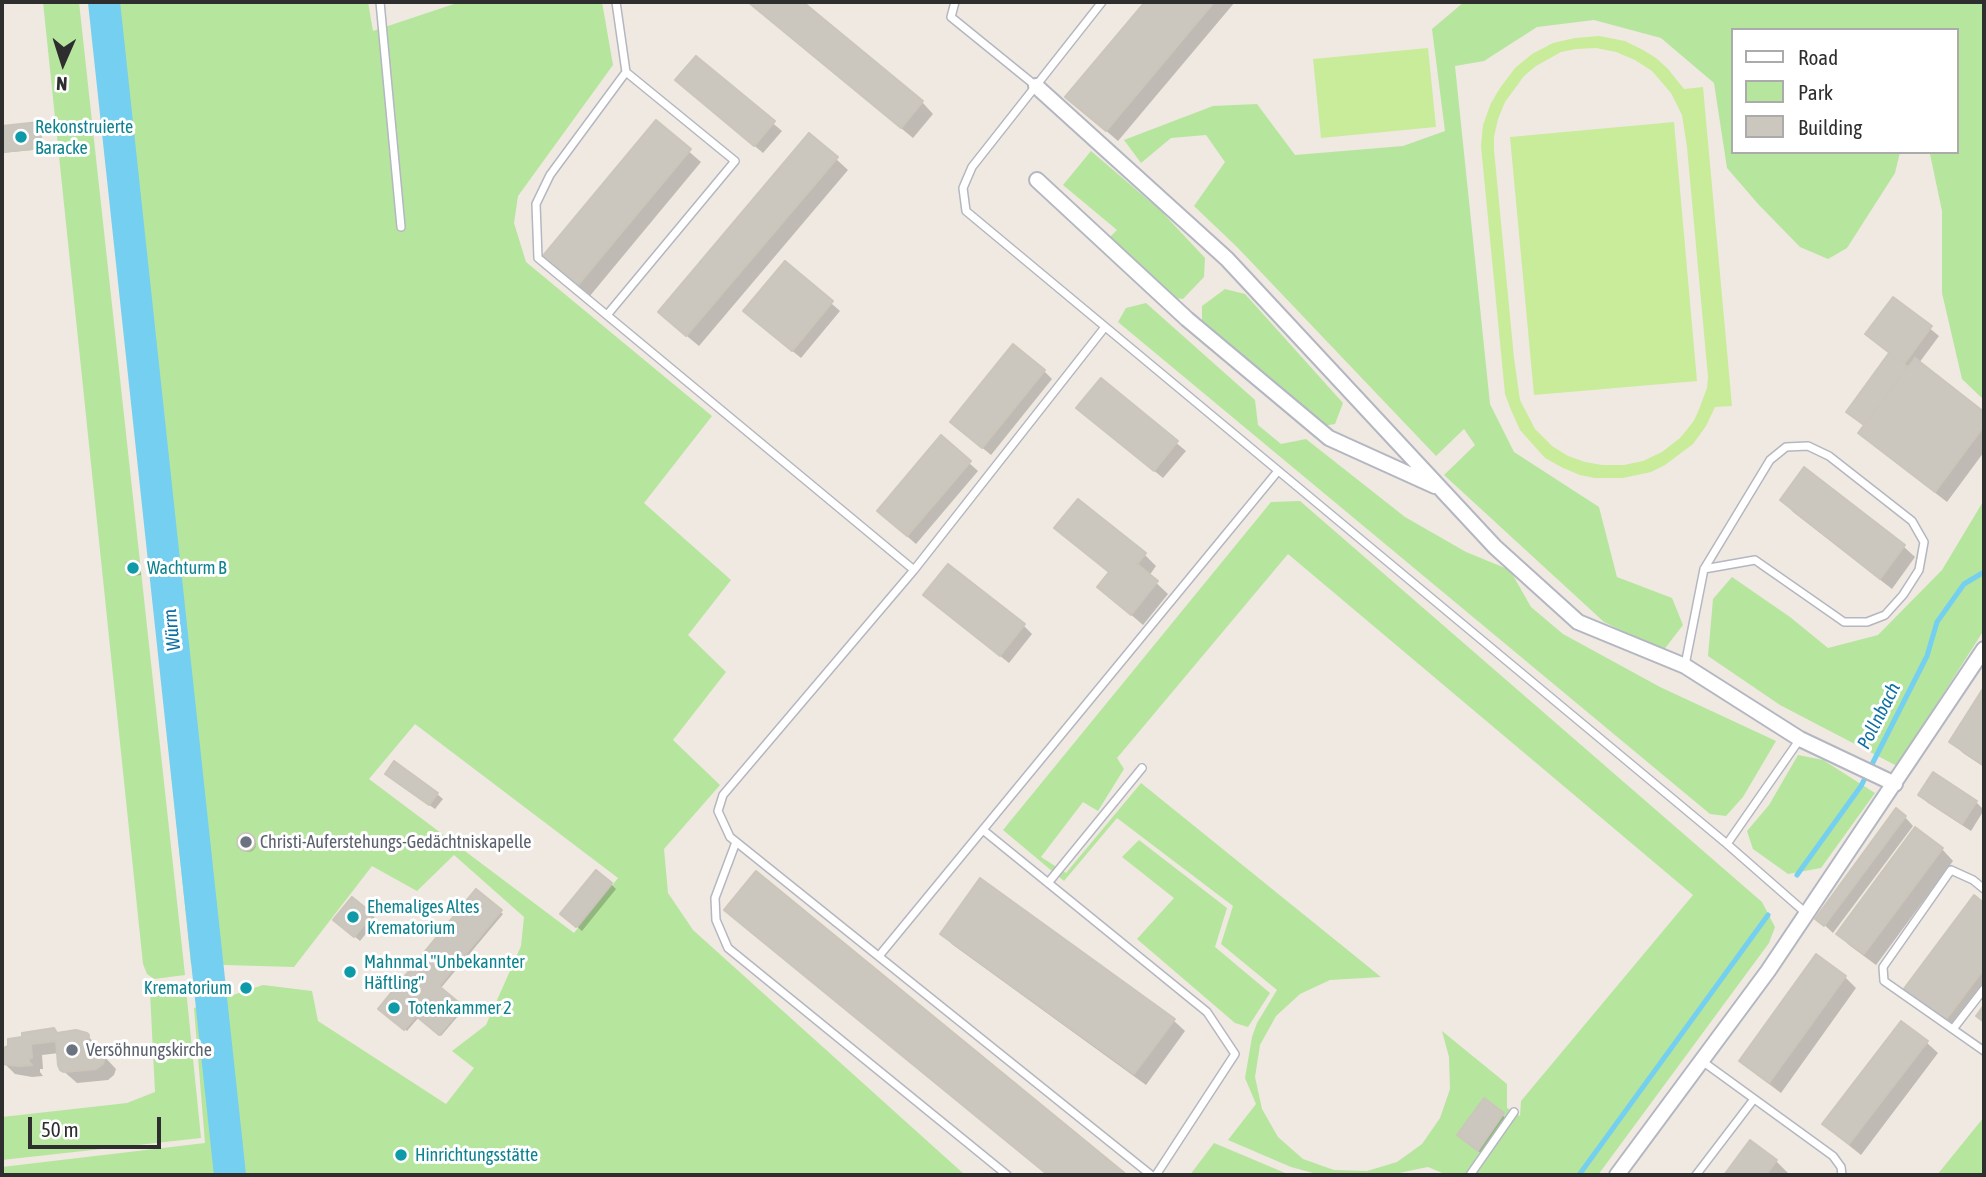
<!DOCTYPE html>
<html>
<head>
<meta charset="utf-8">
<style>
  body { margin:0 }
  #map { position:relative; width:1986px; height:1177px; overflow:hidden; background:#efe9e1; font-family:"Asap Condensed",sans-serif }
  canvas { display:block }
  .frame { position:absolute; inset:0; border:4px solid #2e2e2e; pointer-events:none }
  .legend { position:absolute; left:1731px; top:28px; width:228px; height:126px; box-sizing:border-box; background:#fff; border:2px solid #ababab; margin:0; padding:9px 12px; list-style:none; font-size:21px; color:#2e2e2e }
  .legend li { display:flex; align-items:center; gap:14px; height:35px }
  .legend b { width:35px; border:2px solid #ababab }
  .north { position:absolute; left:28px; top:28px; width:70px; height:70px; -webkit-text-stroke:5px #fff; paint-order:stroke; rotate:183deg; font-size:19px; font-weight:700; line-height:28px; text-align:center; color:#2e2e2e }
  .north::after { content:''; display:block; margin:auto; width:24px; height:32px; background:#2e2e2e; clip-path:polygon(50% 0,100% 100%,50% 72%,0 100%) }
  .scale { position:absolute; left:28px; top:1117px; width:133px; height:32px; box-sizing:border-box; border:4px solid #2e2e2e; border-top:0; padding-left:9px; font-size:21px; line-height:24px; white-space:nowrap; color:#2e2e2e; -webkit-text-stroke:5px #fff; paint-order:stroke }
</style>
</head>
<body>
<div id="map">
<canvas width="1986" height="1177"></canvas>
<div class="frame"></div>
<ul class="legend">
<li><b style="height:9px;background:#fff"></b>Road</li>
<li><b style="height:19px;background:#b6e59e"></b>Park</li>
<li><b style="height:19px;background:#cbc7bf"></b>Building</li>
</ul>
<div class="north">N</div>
<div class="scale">50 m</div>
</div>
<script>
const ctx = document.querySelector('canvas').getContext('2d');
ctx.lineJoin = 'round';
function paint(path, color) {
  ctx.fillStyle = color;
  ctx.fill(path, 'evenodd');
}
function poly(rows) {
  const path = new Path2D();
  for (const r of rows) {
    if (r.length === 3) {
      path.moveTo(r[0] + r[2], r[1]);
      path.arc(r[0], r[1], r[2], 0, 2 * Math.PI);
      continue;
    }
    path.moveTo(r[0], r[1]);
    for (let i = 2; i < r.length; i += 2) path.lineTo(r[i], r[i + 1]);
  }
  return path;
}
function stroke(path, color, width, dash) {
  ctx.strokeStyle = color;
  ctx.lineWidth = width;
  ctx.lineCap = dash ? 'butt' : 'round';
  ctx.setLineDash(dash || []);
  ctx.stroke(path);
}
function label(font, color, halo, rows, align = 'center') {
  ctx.font = font + ' "Asap Condensed",sans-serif';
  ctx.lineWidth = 6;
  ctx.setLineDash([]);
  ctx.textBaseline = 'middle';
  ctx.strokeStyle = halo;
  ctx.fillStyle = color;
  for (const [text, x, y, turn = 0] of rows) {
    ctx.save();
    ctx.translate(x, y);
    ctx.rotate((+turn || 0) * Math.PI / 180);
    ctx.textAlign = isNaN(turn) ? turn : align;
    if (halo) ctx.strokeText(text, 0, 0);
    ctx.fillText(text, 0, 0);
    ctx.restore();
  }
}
paint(poly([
  [43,2,79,2,185,975,154,979,147,974,143,964],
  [91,2,368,2,373,31,460,2,602,2,613,65,518,196,514,223,526,262,712,416,644,503,731,580,688,635,726,672,673,740,720,785,664,849,668,893,693,930,965,1175,2,1175,2,1167,205,1143,194,1008,263,985,312,991,318,1021,446,1104,474,1068,452,1051,486,1025,521,946,524,917,454,855,417,891,372,866,294,967,191,964],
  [415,724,618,878,574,933,369,779],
  [1464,2,1984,2,1984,400,1962,379,1942,293,1942,211,1930,154,1924,152,1956,152,1956,30,1732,30,1732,152,1900,152,1895,173,1847,248,1828,259,1800,247,1759,205,1727,168,1714,83,1661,38,1594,20,1537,27,1484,61,1455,66,1490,404,1514,452,1599,507,1617,577,1672,598,1683,625,1663,651,1604,622,1444,475,1475,445,1464,429,1436,456,1237,247,1194,206,1225,162,1206,135,1171,138,1141,163,1124,140,1213,106,1257,104,1295,155,1403,146,1445,131,1432,29],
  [1091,151,1161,211,1205,258,1204,277,1183,299,1173,298,1109,238,1117,230,1063,185],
  [1225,289,1245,294,1343,403,1335,424,1323,426,1202,323,1202,306],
  [1146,303,1255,400,1258,425,1281,444,1306,439,1405,517,1466,552,1510,570,1531,607,1563,634,1660,687,1776,741,1743,797,1726,816,1710,814,1118,322,1126,308],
  [1984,500,1984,630,1897,766,1780,705,1708,656,1713,599,1732,577,1790,617,1828,648,1878,635,1942,570],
  [1300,501,1762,902,1775,927,1769,943,1598,1175,1447,1175,1428,1167,1389,1175,1320,1175,1291,1167,1228,1140,1256,1104,1245,1078,1252,1037,1257,1023,1277,990,1221,944,1233,906,1117,818,1064,881,1003,830,1271,502],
  [1288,554,1693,895,1521,1101,1520,1116,1507,1108,1507,1084,1442,1031,1449,1057,1450,1089,1440,1118,1422,1144,1397,1162,1367,1171,1334,1170,1303,1159,1278,1137,1262,1109,1255,1077,1260,1045,1276,1016,1300,994,1330,980,1381,977,1141,783,1066,873,1041,857,1083,802,1098,811,1124,769,1117,758],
  [1798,755,1823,760,1875,793,1821,868,1788,874,1753,849,1747,831,1769,805],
  [1139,840,1227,908,1215,947,1270,993,1248,1027,1235,1023,1137,939,1174,898,1122,857],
  [186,989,201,1138,2,1160,2,1117,127,1103,155,1092,150,992],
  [1984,1117,1984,1175,1937,1175],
  [1214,1143,1290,1175,1190,1175]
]), '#b6e59e');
paint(poly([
  [1599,36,1625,41,1643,50,1656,58,1668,69,1684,89,1703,87,1732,406,1715,407,1706,426,1693,444,1665,465,1651,472,1623,478,1595,478,1580,475,1563,468,1545,458,1520,430,1511,410,1505,394,1481,146,1483,125,1491,103,1500,88,1515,68,1532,54,1553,43,1575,38],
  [1596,48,1616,52,1635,60,1652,71,1671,93,1682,115,1687,147,1708,377,1707,388,1698,412,1693,422,1680,438,1662,452,1643,461,1624,465,1602,465,1585,462,1568,456,1552,446,1535,429,1520,400,1514,358,1494,150,1494,137,1498,119,1505,102,1524,76,1536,66,1561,52,1576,49],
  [1428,48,1436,127,1321,138,1313,59],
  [1674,122,1697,381,1534,395,1510,137]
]), '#c9ec9a');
paint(poly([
  [748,2,800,2,922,102,933,114,913,138],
  [1147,2,1235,2,1118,141,1067,97],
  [696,58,782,131,763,153,686,88],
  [656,123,701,162,589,297,544,257],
  [39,124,41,126,43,149,2,153,2,128],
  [836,159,848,170,699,346,671,323],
  [785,263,840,311,801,358,753,319],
  [1894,299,1939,336,1919,363,1984,414,1984,452,1947,502,1872,444,1860,433,1865,427,1848,412,1891,354,1867,334],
  [1044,371,1052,379,991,455,961,430],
  [1101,380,1186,451,1163,478,1087,416],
  [941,438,978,471,916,544,887,519],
  [1782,500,1903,546,1915,557,1892,589,1793,512],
  [1078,501,1145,555,1156,566,1149,576,1168,594,1143,625,1099,587,1110,573,1057,528],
  [137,563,139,565,141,575,132,576,130,574],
  [934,603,1024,626,1032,634,1009,663],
  [1984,691,1984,767,1963,753,1951,742],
  [392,779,437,794,443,799,435,809],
  [1920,795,1976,802,1984,810,1971,831,1928,803],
  [1905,817,1913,826,1833,933,1817,918],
  [248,844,8],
  [1942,849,1953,861,1876,965,1849,945,1838,934],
  [757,873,1125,1175,1048,1175,738,921],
  [611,884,616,889,582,931,568,919],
  [477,892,503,914,440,989,464,1009,441,1036,419,1017,407,1031,381,1009],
  [1975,898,1984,905,1984,996,1957,1032,1917,1001],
  [372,915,377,920,360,941,341,925],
  [942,934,1173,1020,1185,1031,1146,1085,953,945],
  [1845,977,1856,988,1781,1093,1753,1072,1741,1061],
  [58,1034,86,1034,100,1049,100,1052,116,1069,114,1075,108,1080,77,1083,61,1069,59,1053,42,1055,43,1069,40,1069,40,1072,43,1076,32,1077,15,1074,2,1061,4,1050],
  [1926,1042,1938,1053,1861,1155,1836,1135,1825,1124],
  [1485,1101,1508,1120,1484,1155,1464,1141],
  [1751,1143,1776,1161,1788,1173,1786,1175,1726,1175]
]), '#0003');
stroke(poly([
  [1797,875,1861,786,1927,656,1937,622,1964,584,1984,572],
  [1579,1175,1768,915]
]), '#75cff0', 5);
stroke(poly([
  [104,2,230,1175]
]), '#75cff0', 32);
const building = poly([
  [748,2,803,2,923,101,901,128,748,2],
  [1145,2,1214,2,1106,131,1065,97,1145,2],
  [696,56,775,121,754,146,675,80,696,56],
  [656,120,691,149,577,286,542,257,656,120],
  [39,122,42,148,2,152,2,126,39,122],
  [809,133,838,157,686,336,658,312,809,133],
  [785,261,833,301,792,351,743,311,785,261],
  [1893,297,1932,326,1904,364,1865,334,1893,297],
  [1013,344,1045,370,982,448,950,422,1013,344],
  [1889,353,1908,367,1864,425,1846,412,1889,353],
  [1915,358,1984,412,1984,426,1935,492,1858,433,1915,358],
  [1101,378,1178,441,1154,471,1076,408,1101,378],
  [941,435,971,461,907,536,877,511,941,435],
  [1804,467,1905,545,1880,579,1780,500,1804,467],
  [1078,499,1146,553,1137,564,1158,581,1131,615,1097,587,1109,572,1054,528,1078,499],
  [138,561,139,573,128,575,126,563,138,561],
  [948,564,1025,624,1000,656,923,595,948,564],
  [1984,687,1984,765,1949,742,1984,687],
  [394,761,438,793,429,805,385,774,394,761],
  [1933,772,1977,801,1962,824,1918,795,1933,772],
  [1896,808,1906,816,1824,926,1815,919,1896,808],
  [1915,827,1943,848,1864,954,1836,934,1915,827],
  [246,842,9],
  [596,870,612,883,576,927,560,914,596,870],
  [756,871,1127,1175,1048,1175,724,910,756,871],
  [980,878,1175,1019,1134,1074,940,934,980,878],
  [476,889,502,910,439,986,463,1006,439,1035,416,1016,404,1030,378,1009,476,889],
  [1974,895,1984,903,1984,969,1945,1021,1903,990,1974,895],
  [352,897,373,914,354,937,333,920,352,897],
  [1816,954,1846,976,1769,1083,1739,1061,1816,954],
  [1984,1005,1984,1022,1976,1016,1984,1005],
  [1901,1021,1928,1041,1849,1144,1822,1124,1901,1021],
  [54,1028,57,1033,76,1030,87,1033,89,1035,87,1053,84,1057,90,1057,100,1050,105,1056,103,1064,96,1069,64,1072,60,1070,58,1065,56,1041,31,1044,32,1058,29,1058,29,1062,32,1065,19,1066,2,1064,2,1049,8,1046,8,1039,22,1037,22,1033,54,1028],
  [1484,1098,1504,1113,1478,1151,1457,1135,1484,1098],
  [1750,1140,1777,1160,1766,1175,1724,1175,1750,1140]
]);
paint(building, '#cbc7bf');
stroke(building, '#cbc5ba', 2);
const service = poly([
  [380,2,401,227],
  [955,2,951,17,1036,86],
  [1102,2,972,167,963,188,966,211,1727,844,1807,914],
  [626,72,550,175,536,204,538,258,914,570],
  [607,315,735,161,626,72,616,2],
  [1105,327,914,570,723,795,718,811,730,837,1151,1175],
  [1685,665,1704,569,1770,460,1786,447,1808,446,1829,456,1912,521,1924,542,1919,570,1903,595,1885,615,1867,622,1844,622,1755,560,1704,569],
  [983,830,1207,1012,1235,1054,1156,1175],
  [736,842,715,898,716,920,728,948,1007,1175],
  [1727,844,1800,739],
  [1048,883,1142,768],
  [1984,889,1973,880,1951,870,1883,967,1884,981,1984,1051],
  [879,956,1278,471],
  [1953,1029,1984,989],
  [1702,1061,1833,1156,1841,1167,1842,1175],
  [1470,1175,1514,1112],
  [1696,1175,1754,1099]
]);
const minor = poly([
  [1036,86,1227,259,1495,547,1578,622,1685,666,1800,739,1895,784],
  [1037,180,1187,319,1329,438,1435,486],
  [1617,1175,1768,971,1984,649]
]);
stroke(service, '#b4b7c1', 10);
stroke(minor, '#b4b7c1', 18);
stroke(service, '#fff', 7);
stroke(minor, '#fff', 14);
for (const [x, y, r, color] of [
  [21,137,7,"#0f9aa8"],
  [133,568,7,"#0f9aa8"],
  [246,842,7,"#6b7280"],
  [353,917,7,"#0f9aa8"],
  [350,972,7,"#0f9aa8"],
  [246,988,7,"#0f9aa8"],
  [394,1008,7,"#0f9aa8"],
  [72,1050,7,"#6b7280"],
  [401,1155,7,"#0f9aa8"]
]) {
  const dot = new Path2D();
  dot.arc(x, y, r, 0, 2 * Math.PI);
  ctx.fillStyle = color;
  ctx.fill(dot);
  stroke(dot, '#fff', 2.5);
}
label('18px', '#0d838f', '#fff', [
  ["Rekonstruierte",35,127],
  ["Baracke",35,148],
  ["Wachturm B",147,568],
  ["Ehemaliges Altes",367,907],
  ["Krematorium",367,928],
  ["Mahnmal \"Unbekannter",364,962],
  ["Häftling\"",364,983],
  ["Krematorium",232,988,"right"],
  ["Totenkammer 2",408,1008],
  ["Hinrichtungsstätte",415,1155]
], 'left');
label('18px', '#5b616d', '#fff', [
  ["Christi-Auferstehungs-Gedächtniskapelle",260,842],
  ["Versöhnungskirche",86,1050]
], 'left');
label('italic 19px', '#0d6fa3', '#fff', [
  ["Würm",172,630,-96],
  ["Pollnbach",1879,716,-63]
]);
</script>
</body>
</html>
